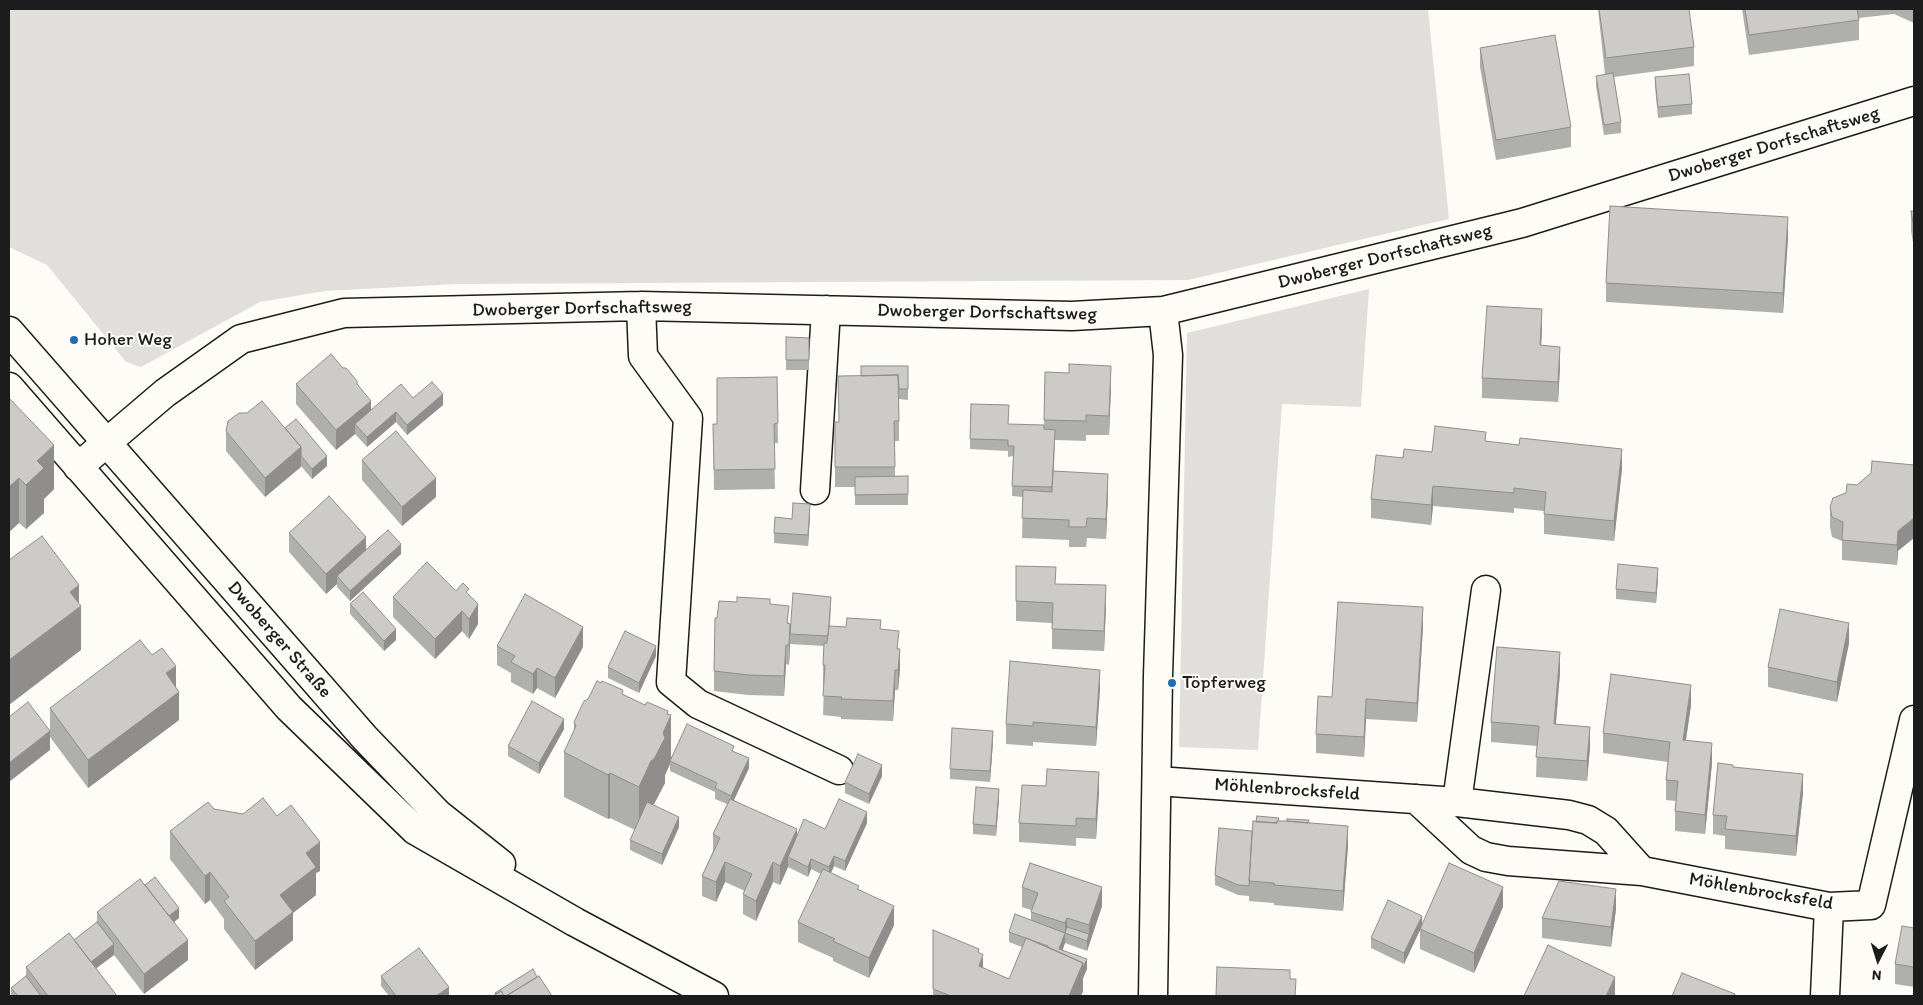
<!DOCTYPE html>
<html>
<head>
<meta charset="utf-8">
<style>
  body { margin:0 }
  #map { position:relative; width:1923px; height:1005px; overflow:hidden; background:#fdfcf7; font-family:Itim,sans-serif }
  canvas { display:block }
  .frame { position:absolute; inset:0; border:10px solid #1c1c1c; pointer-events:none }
  .north { position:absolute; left:1853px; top:935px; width:50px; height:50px; -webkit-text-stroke:4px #fdfcf7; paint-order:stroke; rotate:185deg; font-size:14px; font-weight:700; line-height:20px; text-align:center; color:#1c1c1c }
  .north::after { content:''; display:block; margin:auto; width:18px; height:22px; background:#1c1c1c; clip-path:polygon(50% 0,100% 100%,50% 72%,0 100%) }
</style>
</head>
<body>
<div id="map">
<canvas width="1923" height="1005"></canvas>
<div class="frame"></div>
<div class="north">N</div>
</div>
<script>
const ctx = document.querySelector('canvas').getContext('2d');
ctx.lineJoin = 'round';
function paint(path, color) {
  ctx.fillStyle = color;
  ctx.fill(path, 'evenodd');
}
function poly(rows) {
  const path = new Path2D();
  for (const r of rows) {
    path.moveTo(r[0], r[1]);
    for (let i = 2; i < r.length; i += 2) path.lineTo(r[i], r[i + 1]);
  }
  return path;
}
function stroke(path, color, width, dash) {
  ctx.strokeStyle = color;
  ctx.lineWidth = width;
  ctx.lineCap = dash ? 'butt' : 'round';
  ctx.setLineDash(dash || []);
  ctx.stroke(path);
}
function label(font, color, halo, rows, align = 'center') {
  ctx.font = font + ' Itim,sans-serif';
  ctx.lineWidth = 4;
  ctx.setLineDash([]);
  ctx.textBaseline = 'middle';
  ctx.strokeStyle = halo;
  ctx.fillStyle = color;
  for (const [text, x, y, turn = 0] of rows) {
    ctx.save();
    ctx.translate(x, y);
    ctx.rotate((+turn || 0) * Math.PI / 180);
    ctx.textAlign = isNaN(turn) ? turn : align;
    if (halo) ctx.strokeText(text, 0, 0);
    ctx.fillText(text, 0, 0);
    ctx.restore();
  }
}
paint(poly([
  [9,9,1428,9,1449,219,1188,280,457,284,325,291,260,302,141,367,126,362,47,265,9,247],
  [1369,289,1361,407,1282,404,1258,750,1179,747,1187,333]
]), '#e0dfdb');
const minor = poly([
  [641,306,643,356,688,418,671,682,698,704,839,770],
  [9,331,365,738,438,814,501,864],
  [9,387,289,708,415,830,575,922,714,996],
  [78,467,165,393,241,339,344,313,641,306,1072,316,1163,311,1522,223,1914,101],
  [815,490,826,310],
  [1157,781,1457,802,1486,590],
  [1416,799,1471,850,1486,857,1508,861,1642,871],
  [1457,802,1569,815,1588,820,1606,831,1642,871,1829,907,1871,905,1914,720],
  [1153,996,1158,676,1168,355,1163,311],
  [1825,996,1829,907]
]);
stroke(minor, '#1c1c1c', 31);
stroke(minor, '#fdfcf7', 28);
paint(poly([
  [1598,9,1689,9,1694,47,1694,66,1614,77,1621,122,1621,133,1604,135,1596,86,1596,76,1605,75],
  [1742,9,1914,9,1914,23,1894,14,1859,18,1859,40,1749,55],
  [1480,48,1571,127,1571,147,1496,160,1480,67],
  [1655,77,1692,104,1692,114,1658,118,1655,87],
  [1911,211,1914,211,1914,248,1911,231],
  [1788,237,1783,313,1606,302,1606,283],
  [1542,329,1541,346,1560,366,1558,402,1482,398,1482,378],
  [786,337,809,338,809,370,786,370],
  [908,366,908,400,899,399,899,441,895,441,895,476,908,476,908,505,855,505,855,487,835,487,835,422,839,422,861,376],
  [1045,372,1111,386,1109,435,1086,435,1086,441,1055,440,1054,471,1108,493,1106,539,1087,538,1086,547,1069,547,1069,540,1022,538,1023,497,1012,496,1013,456,1008,457,1008,451,970,449,970,439,1009,424,1044,429],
  [777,377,778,443,774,443,775,489,714,490,713,424,717,424],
  [296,384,357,385,371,410,413,398,443,405,407,435,396,422,367,447,355,434,336,450,296,404],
  [9,398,54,489,44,499,44,513,26,529,19,523,9,532],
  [285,428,327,466,312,479,301,466,265,497,226,451,226,431],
  [1486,441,1622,469,1614,541,1544,534,1544,511,1514,508,1514,513,1433,506,1431,525,1371,518,1371,499,1403,458],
  [362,460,436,497,402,526,362,480],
  [1914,465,1898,551,1897,565,1842,560,1842,541,1832,537,1830,527,1830,507,1857,485],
  [810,514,808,546,774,543,774,533,792,519],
  [289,533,366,550,401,554,350,601,337,587,337,584,326,594,289,552],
  [1658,578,1656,603,1616,599,1616,589],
  [1056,584,1106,605,1104,651,1052,649,1052,623,1016,621,1016,601],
  [456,591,469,595,478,624,469,639,462,631,435,659,393,617,393,597],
  [350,604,396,640,384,651,350,614],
  [770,604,790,624,831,607,830,626,881,629,899,649,900,669,898,690,895,690,893,721,841,719,841,717,823,715,824,685,823,685,823,665,824,646,790,644,789,665,786,664,784,696,748,695,714,691,714,671,717,618],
  [1423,627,1417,722,1366,719,1364,757,1316,753,1316,734],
  [1849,643,1837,702,1768,687,1768,667],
  [497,646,583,647,555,698,537,688,533,694,511,682,511,673,497,665],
  [656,656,639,693,608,678,608,667],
  [1560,672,1556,724,1590,747,1587,781,1536,777,1537,746,1491,742,1491,722],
  [176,688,179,720,88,788,50,737,50,750,50,708],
  [1100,689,1096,746,1033,742,1033,746,1006,744,1006,724],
  [623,695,645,705,668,714,671,757,734,752,749,768,734,800,797,836,825,829,867,823,845,871,834,866,831,873,859,889,894,925,869,978,833,961,833,958,798,942,798,922,821,874,811,869,808,877,788,867,780,885,773,882,756,921,743,914,743,894,745,891,725,882,716,902,702,896,702,876,713,851,713,834,727,804,715,799,715,792,670,771,670,764,665,775,665,783,654,804,653,805,679,827,662,865,630,850,630,840,635,830,610,818,608,819,564,797,564,752,574,730,574,722],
  [1691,705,1686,740,1712,763,1705,834,1675,831,1675,811,1676,801,1666,800,1666,780,1668,762,1603,753,1603,733],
  [564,729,539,774,508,756,508,746],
  [993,741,990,782,950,779,950,769],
  [1733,767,1803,793,1796,856,1725,849,1725,836,1713,834,1713,815],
  [882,776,869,804,845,793,845,782],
  [1099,792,1096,839,1076,838,1076,846,1019,842,1019,823],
  [999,799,996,836,973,834,973,824],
  [214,809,320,871,316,873,316,895,293,913,293,940,255,970,224,929,224,919,210,900,205,904,170,859,170,831],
  [1279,821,1309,823,1348,846,1343,911,1274,905,1274,903,1249,901,1249,896,1238,895,1215,885,1215,875],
  [145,885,179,918,174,922,188,960,144,994,114,955,96,968,117,996,11,996,11,988,26,976,26,967,74,940,97,922,97,912],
  [1022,887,1102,906,1087,951,1065,943,1062,950,1087,969,1083,978,1083,991,1081,996,933,996,933,930,979,953,983,968,1009,979,1022,947,1009,942,1009,932,1031,920,1031,910,1022,907],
  [1503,907,1474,973,1420,949,1420,930,1404,964,1371,948,1371,938,1422,924],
  [1616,909,1611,947,1542,938,1542,918],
  [1914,928,1914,987,1895,984,1895,964],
  [381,976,449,996,389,996,381,986]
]), '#afafac');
paint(poly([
  [1788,217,1788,237,1783,313,1783,293],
  [1542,309,1542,329,1540,365,1540,345],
  [1560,347,1560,366,1558,402,1558,382],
  [1111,366,1111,386,1109,435,1109,416],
  [443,394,443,405,407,435,407,425],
  [371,401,371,420,355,424,355,434,336,450,336,430],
  [396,412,396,422,367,447,367,437],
  [54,445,54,489,44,499,44,513,26,529,26,485,37,461],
  [301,447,301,467,265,497,265,478],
  [1622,449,1622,469,1614,541,1614,521],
  [327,456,327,466,312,479,312,469],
  [1108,474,1108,493,1106,539,1106,519],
  [19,478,19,523,9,532,9,487],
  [436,478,436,497,402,526,402,507],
  [1433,486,1433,506,1431,525,1431,505],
  [810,504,810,514,808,546,808,535],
  [1914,518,1914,538,1898,551,1897,565,1897,545,1898,531],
  [366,537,366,557,337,576,337,584,326,594,326,574],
  [401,544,401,554,350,601,350,591],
  [1658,568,1658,578,1656,603,1656,593],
  [79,585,79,607,81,606,81,650,9,705,9,660,70,592],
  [1106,585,1106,605,1104,651,1104,631],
  [478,604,478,624,469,639,469,619],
  [1423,607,1423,627,1417,722,1417,703],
  [462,611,462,631,435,659,435,639],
  [1849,623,1849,643,1837,702,1837,682],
  [790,624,790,643,789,665,789,645],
  [583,627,583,647,555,698,555,678],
  [396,629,396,640,384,651,384,641],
  [786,645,786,664,784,696,784,676],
  [656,646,656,656,639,693,639,683],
  [900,649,900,669,898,690,898,670],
  [1560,652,1560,672,1554,744,1554,724],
  [176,666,176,693,179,692,179,720,88,788,88,760,166,673],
  [537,668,537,688,533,694,533,674],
  [895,670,895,690,893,721,893,701],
  [1100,670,1100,689,1096,746,1096,727],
  [1691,685,1691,705,1683,759,1683,740],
  [1366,699,1366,719,1364,757,1364,737],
  [668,711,668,722,671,715,671,760,670,761,670,764,665,775,665,783,654,804,651,806,639,832,639,787,663,733],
  [564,719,564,729,539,774,539,763],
  [1590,727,1590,747,1587,781,1587,761],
  [50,731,50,750,9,782,9,763],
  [993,731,993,741,990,782,990,771],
  [1712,743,1712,763,1705,834,1705,815],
  [749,758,749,768,731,806,731,796],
  [882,765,882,776,869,804,869,794],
  [1099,772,1099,792,1096,839,1096,819],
  [610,773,610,818,608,819,608,775],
  [1803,774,1803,793,1796,856,1796,836],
  [999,789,999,799,996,836,996,826],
  [867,812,867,823,845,871,845,861],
  [679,817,679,827,662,865,662,854],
  [1348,826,1348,846,1343,911,1343,891],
  [797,829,797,849,788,857,788,867,780,885,780,866],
  [320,842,320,871,316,873,316,895,293,913,293,940,255,970,255,941,280,895,306,853],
  [834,856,834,866,829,877,829,867],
  [811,859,811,869,808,877,808,867],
  [725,862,725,882,716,902,716,882],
  [773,862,773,882,756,921,756,901],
  [210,872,210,900,205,904,205,876],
  [1102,887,1102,906,1089,945,1089,925],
  [1503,887,1503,907,1474,973,1474,953],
  [1616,889,1616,909,1611,947,1611,927],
  [894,906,894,925,869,978,869,958],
  [179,908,179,918,164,930,164,919],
  [1422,916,1422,926,1404,964,1404,953],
  [1067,918,1067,934,1065,933,1065,943,1065,923],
  [1065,933,1065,943,1059,960,1059,949],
  [1089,934,1089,945,1087,951,1087,941],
  [188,940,188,960,144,994,144,974],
  [114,944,114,955,86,976,86,965],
  [979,949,979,964,983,955,983,983,979,994,978,952],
  [1087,959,1087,969,1083,978,1083,991,1081,996,1069,996,1083,963],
  [1615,977,1615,996,1606,996],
  [449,987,449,996,436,996]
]), '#8f8e8c');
const building = poly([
  [1599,9,1689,9,1694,47,1606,58,1599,9],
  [1745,9,1857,9,1859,20,1749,35,1745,9],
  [1555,35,1571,127,1496,140,1480,48,1555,35],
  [1613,73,1621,122,1604,125,1596,76,1613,73],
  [1689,74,1692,104,1658,107,1655,77,1689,74],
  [1610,206,1788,217,1783,293,1606,283,1610,206],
  [1911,211,1914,211,1914,228,1911,211],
  [1487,306,1542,309,1540,345,1560,347,1558,382,1482,378,1487,306],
  [786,337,809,338,809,360,786,360,786,337],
  [331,354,343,368,346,368,357,381,357,384,371,401,336,430,296,384,331,354],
  [1069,364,1111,366,1109,416,1086,415,1086,421,1044,420,1045,372,1069,373,1069,364],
  [861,366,908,366,908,389,899,389,898,375,861,376,861,366],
  [898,375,899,421,894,421,895,467,835,467,835,422,839,422,838,376,898,375],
  [777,377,778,423,774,424,775,469,714,470,713,424,717,424,717,378,777,377],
  [432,382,443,394,407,425,396,412,367,437,355,424,401,384,413,398,432,382],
  [9,398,54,445,37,461,44,468,26,485,19,478,9,487,9,398],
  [262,401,301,447,265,478,226,431,228,421,239,413,247,413,262,401],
  [971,404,1009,405,1008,424,1044,425,1044,429,1055,430,1052,487,1012,486,1014,446,1008,446,1008,440,970,439,971,404],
  [296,419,327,456,312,469,301,456,301,447,285,428,296,419],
  [1435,426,1486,432,1485,441,1519,445,1520,438,1622,449,1614,521,1544,514,1546,492,1514,488,1514,493,1433,486,1431,505,1371,499,1376,455,1403,458,1404,449,1432,452,1435,426],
  [396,431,436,478,402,507,362,460,396,431],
  [1872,461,1914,465,1914,518,1898,531,1897,545,1842,540,1843,522,1832,517,1830,507,1833,498,1846,493,1847,484,1857,485,1871,473,1872,461],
  [1053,471,1108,474,1106,519,1087,518,1086,527,1069,527,1069,520,1022,518,1023,490,1052,492,1053,471],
  [908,476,908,494,855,495,855,477,908,476],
  [329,496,366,537,326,574,289,533,329,496],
  [793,503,810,504,808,535,774,533,775,517,792,519,793,503],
  [388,530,401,544,350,591,337,576,388,530],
  [42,536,79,585,70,592,81,606,9,660,9,560,42,536],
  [427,562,456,591,463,583,469,589,466,592,478,604,469,619,462,611,435,639,393,597,427,562],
  [1618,564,1658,568,1656,593,1616,589,1618,564],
  [1016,566,1056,567,1055,584,1106,585,1104,631,1052,629,1053,603,1016,601,1016,566],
  [363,592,396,629,384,641,350,604,363,592],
  [793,593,831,597,828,636,790,634,793,593],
  [525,594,583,627,555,678,537,668,533,674,511,662,515,656,497,646,525,594],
  [737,597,770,599,770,604,789,606,787,623,790,624,789,645,786,645,784,676,748,675,714,671,715,618,717,618,719,601,737,602,737,597],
  [1338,602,1423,607,1417,703,1366,699,1364,737,1316,734,1318,696,1332,697,1338,602],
  [1780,609,1849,623,1837,682,1768,667,1780,609],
  [847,618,881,620,880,629,899,631,897,649,900,649,898,670,895,670,893,701,841,699,842,697,823,696,825,665,823,665,824,643,827,643,829,626,846,627,847,618],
  [625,631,656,646,639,683,608,667,625,631],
  [140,640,152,655,162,648,176,666,166,673,179,692,88,760,50,708,140,640],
  [1497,647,1560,652,1554,724,1590,727,1587,761,1536,757,1539,726,1491,722,1497,647],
  [1010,661,1100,670,1096,727,1033,722,1033,726,1006,724,1010,661],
  [1611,674,1691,685,1683,740,1712,743,1705,815,1675,811,1678,781,1666,780,1670,742,1603,733,1611,674],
  [597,681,601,683,602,681,623,690,622,694,645,705,647,702,668,711,667,714,671,715,663,733,665,738,654,759,651,761,639,787,610,773,608,775,564,752,576,726,574,722,584,701,588,699,597,681],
  [532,701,564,719,539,763,508,746,532,701],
  [28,702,50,731,9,763,9,717,28,702],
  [687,724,734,746,732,751,749,758,731,796,715,788,717,783,670,761,687,724],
  [952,728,993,731,990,771,950,769,952,728],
  [858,754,882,765,869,794,845,782,858,754],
  [1718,763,1733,765,1733,767,1803,774,1796,836,1725,829,1727,816,1713,815,1718,763],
  [1047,769,1099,772,1096,819,1076,818,1076,826,1019,823,1022,785,1046,786,1047,769],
  [976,787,999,789,996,826,973,824,976,787],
  [263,798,277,816,291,805,320,842,306,853,316,867,280,895,293,912,255,941,224,901,229,897,210,872,205,876,170,831,208,802,214,809,243,814,263,798],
  [730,799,797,829,780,866,773,862,756,901,743,894,752,874,725,862,716,882,702,876,720,838,713,834,730,799],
  [839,799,867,812,845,861,834,856,829,867,811,859,808,867,788,857,804,819,825,829,839,799],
  [647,802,679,817,662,854,630,840,647,802],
  [1257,816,1279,818,1278,821,1277,821,1277,823,1256,822,1257,816],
  [1287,819,1309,820,1308,823,1287,821,1287,819],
  [1253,821,1277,823,1277,821,1286,821,1348,826,1343,891,1274,885,1274,883,1249,881,1253,821],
  [1219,828,1252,831,1249,886,1238,885,1215,875,1219,828],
  [1030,863,1102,887,1089,925,1067,918,1065,923,1031,912,1038,893,1022,887,1030,863],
  [1449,863,1503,887,1474,953,1420,929,1449,863],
  [823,869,859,886,857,889,894,906,869,958,833,941,835,939,798,922,823,869],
  [155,877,179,908,169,916,145,885,155,877],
  [140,879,188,940,144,974,97,912,140,879],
  [1559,881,1616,889,1611,927,1542,918,1559,881],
  [1388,900,1422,916,1404,953,1371,938,1388,900],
  [1015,914,1065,933,1059,949,1087,959,1083,968,1083,963,1048,947,1048,946,1009,932,1015,914],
  [97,922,114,944,91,962,74,940,97,922],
  [1902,926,1914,928,1914,967,1895,964,1902,926],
  [1067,927,1089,934,1087,941,1065,933,1067,927],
  [933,930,979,949,978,952,983,955,979,966,1009,979,1026,938,1083,963,1069,996,951,996,933,989,933,930],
  [69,933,117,996,48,996,26,967,69,933],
  [1548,945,1615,977,1606,996,1524,996,1548,945],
  [419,948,449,987,436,996,396,996,381,976,419,948],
  [1217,967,1290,970,1290,979,1296,979,1295,996,1216,996,1217,967],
  [533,969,537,977,506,996,504,996,501,991,496,994,495,993,533,969],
  [1682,973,1735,994,1735,996,1672,996,1682,973],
  [26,976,41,996,18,996,11,988,26,976],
  [539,976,552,996,506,996,539,976],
  [501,991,504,996,493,996,501,991]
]);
paint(building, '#cccbc8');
stroke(building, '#8f8e8c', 1);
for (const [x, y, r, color] of [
  [74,340,5,"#1f6fb2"],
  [1172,683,5,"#1f6fb2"]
]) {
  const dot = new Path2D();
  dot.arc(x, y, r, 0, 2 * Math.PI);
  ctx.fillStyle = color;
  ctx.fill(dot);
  stroke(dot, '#fdfcf7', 2);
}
label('19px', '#1c1c1c', '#fdfcf7', [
  ["Dwoberger Dorfschaftsweg",1774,145,-17],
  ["Dwoberger Dorfschaftsweg",1385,257,-14],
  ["Dwoberger Dorfschaftsweg",582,309,-1],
  ["Dwoberger Dorfschaftsweg",987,313,1],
  ["Dwoberger Straße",279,640,49],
  ["Möhlenbrocksfeld",1287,790,4],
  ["Möhlenbrocksfeld",1761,892,10]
]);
label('19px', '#1c1c1c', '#fdfcf7', [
  ["Hoher Weg",84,340],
  ["Töpferweg",1182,683]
], 'left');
</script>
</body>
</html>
